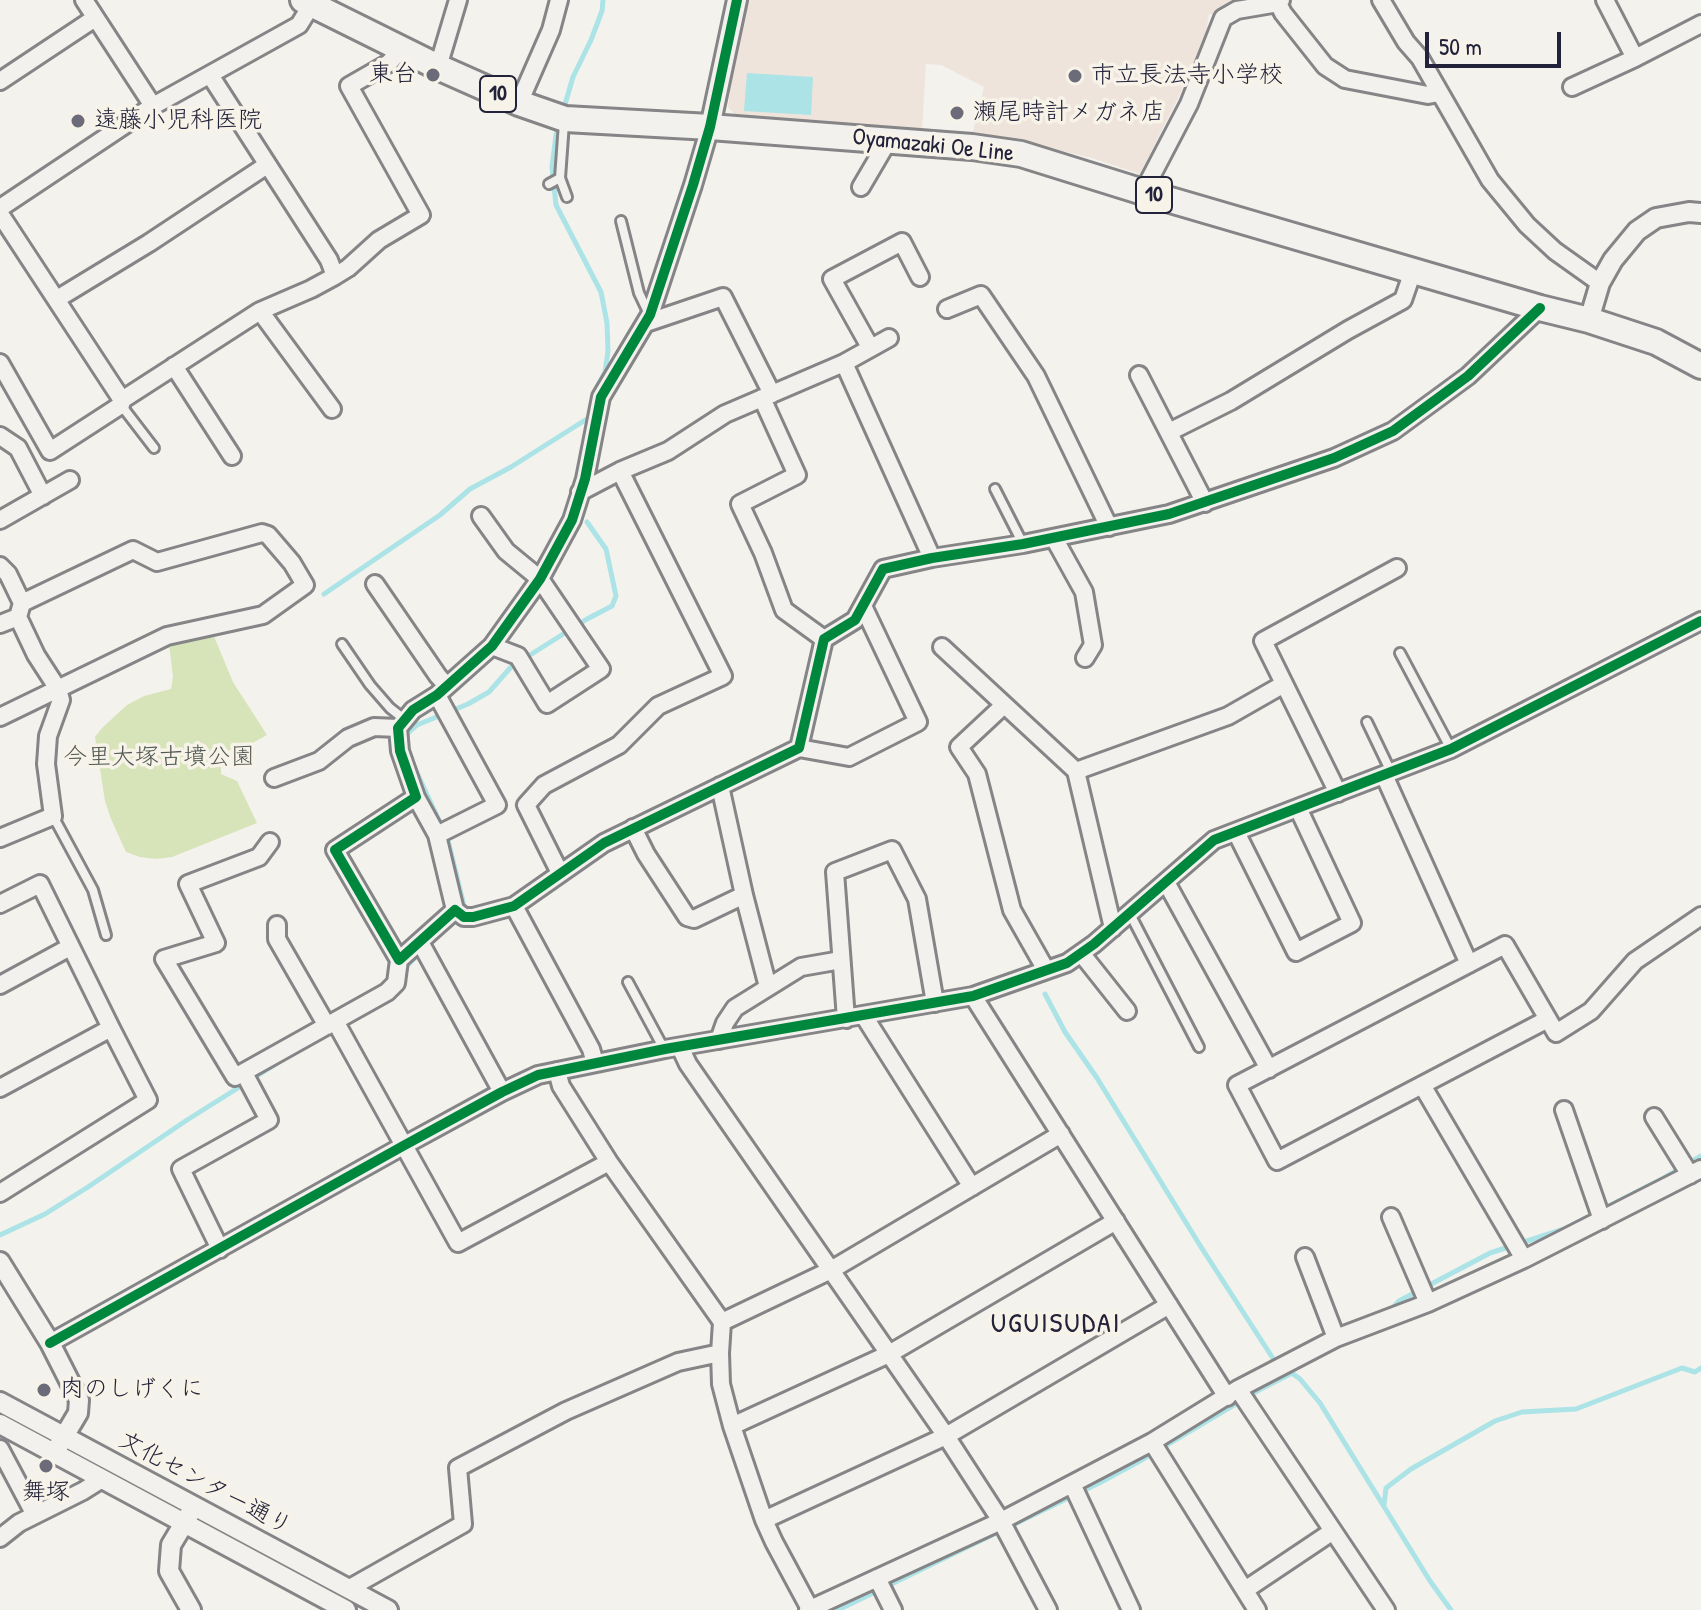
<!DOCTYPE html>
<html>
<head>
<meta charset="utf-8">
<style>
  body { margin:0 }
  #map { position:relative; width:1701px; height:1610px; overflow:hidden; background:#f4f2ec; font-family:"Patrick Hand",sans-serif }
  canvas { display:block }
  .scale { position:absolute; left:1425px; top:32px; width:136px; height:36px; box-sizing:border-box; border:4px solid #22223b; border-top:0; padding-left:10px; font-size:24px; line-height:28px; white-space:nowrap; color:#22223b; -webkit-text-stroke:6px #f7f3e8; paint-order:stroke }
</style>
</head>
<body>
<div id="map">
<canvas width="1701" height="1610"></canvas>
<div class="scale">50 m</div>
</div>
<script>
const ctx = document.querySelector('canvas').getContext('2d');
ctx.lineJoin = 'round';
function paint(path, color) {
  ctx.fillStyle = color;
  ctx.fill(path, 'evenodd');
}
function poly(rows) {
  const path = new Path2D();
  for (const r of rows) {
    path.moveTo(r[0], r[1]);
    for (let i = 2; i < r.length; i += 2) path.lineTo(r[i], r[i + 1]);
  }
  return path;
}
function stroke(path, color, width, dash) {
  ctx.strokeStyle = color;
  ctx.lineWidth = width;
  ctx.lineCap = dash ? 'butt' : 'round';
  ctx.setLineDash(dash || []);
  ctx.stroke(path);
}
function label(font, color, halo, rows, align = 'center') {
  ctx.font = font + ' "Patrick Hand","Klee One",sans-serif';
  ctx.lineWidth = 7;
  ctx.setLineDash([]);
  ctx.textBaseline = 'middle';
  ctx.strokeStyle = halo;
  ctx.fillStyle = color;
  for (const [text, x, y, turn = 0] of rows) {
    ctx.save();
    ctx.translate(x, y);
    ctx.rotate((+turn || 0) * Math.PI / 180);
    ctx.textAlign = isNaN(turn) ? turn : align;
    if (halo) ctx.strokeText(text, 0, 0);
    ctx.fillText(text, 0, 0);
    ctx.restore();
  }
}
paint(poly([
  [746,0,1238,0,1213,14,1209,14,1206,33,1179,96,1140,174,1092,158,1025,143,972,135,984,87,941,65,926,64,922,130,740,120,728,107,737,33]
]), '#eee4db');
paint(poly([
  [213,634,233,682,267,735,247,746,221,752,221,774,237,781,257,823,172,857,156,859,140,857,126,852,111,819,105,801,95,737,102,728,127,705,144,696,171,689,173,677,169,644]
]), '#d7e4b9');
paint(poly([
  [747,73,813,77,811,115,744,111]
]), '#abe3e6');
stroke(poly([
  [563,111,573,77,591,40,602,11,603,0],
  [559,125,556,135,552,167,556,205,601,292,607,323,608,351,605,372,596,389,594,396],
  [324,594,440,515,470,489,511,467,590,417],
  [405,745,408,733,417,725,468,704,489,692,511,667,587,619,612,606,616,596,606,549,587,522],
  [412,762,448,840,464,906,461,909],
  [405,975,407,966,421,951],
  [1045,994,1065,1032,1097,1078,1201,1247,1274,1360,1300,1379,1320,1403,1430,1581,1451,1610],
  [0,1235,45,1214,88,1187,187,1120,284,1059],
  [1389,1312,1399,1301,1490,1253,1564,1229,1662,1179,1701,1156],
  [1275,1360,1295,1351],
  [1384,1505,1386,1488,1411,1469,1495,1421,1522,1412,1576,1409,1682,1368,1695,1372,1701,1368],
  [838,1610,1101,1482,1138,1462,1259,1390,1292,1373]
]), '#abe3e6', 5);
const service = poly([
  [560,178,567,197],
  [549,184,560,178,564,123],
  [621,221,639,293,649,314],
  [121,405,154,448],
  [995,489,1023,544],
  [342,644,370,685,390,708,404,719],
  [1400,653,1451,749],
  [1367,722,1391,772],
  [53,816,93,890,106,935],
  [1130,914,1199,1047],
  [628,982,664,1049]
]);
const minor = poly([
  [84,0,153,106],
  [1381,0,1406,42,1420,58,1490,180,1527,225,1555,251,1600,283],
  [1605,0,1635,58,1701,24],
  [1278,3,1283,13,1325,66,1345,79,1428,95,1439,93],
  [438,67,458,0],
  [0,81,95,18],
  [1572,87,1635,58],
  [519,103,551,30,559,0],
  [710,127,693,185,650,315,601,397,585,479,572,520,540,579,492,646,437,695,413,710,398,728,400,751,416,797,335,850,399,960,455,910,464,917,473,917,514,906,604,843,799,748,824,639,855,620,883,569,932,558,1023,544,1169,514,1334,458,1393,431,1468,376,1540,308],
  [861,187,888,141],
  [1143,192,1189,104,1223,18,1237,10,1278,3,1281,0],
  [0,208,153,106,299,25,312,4],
  [0,214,122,400,260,311,311,289,335,276,329,260,210,75],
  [335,276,348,268,379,240,421,215,349,86,389,63,401,49],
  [57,299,149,243,267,165],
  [947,309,981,295,1036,376,1109,527],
  [260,311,332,409],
  [646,323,723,297,772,394],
  [870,347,832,279,902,242,920,277],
  [0,363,50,451,121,405,122,400],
  [844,363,932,558],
  [174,366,232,456],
  [1139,375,1205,503],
  [762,398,797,475,740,504,763,553,784,610,824,639],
  [1169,432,1231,401,1348,330,1403,300,1413,271],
  [0,436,18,448,43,496],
  [580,492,620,471,668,451,725,414,844,363,889,338],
  [481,516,506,551,540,579,601,669,547,704,518,656,492,646],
  [0,520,70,480],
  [1054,538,1084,592,1093,645,1085,658],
  [0,566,8,574,22,603,18,617,36,655,58,689,61,700,48,736,46,764,53,816,0,838],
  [375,584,438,676,447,686],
  [0,624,18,617],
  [942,647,1076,771,1113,928],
  [437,695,497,805,437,835],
  [1004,705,959,747,977,774,1012,910,1046,970],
  [0,717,167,636,263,615,305,585,292,563,268,535,262,533,157,562,133,550,22,603],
  [799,748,849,757,918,722,863,606],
  [1076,771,1228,716,1284,684],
  [1384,775,1469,964],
  [274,778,319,761,348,738,374,727,398,728],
  [720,786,744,895,768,987],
  [1338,793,1263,641,1397,568],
  [416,797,437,835,455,910],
  [633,828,646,854,687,917,694,919,744,895],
  [1236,832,1296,952,1352,923,1298,808],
  [270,842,259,857,188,884,216,943,164,959,235,1077,387,992,396,983,399,960],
  [560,873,526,805,544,785,619,745,658,706,723,676,620,471],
  [1166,882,1269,1069],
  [0,904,40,884,111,1028,148,1100,0,1193],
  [514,906,591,1049,595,1063],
  [277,925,277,939,327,1026],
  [420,942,502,1092],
  [1081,953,1127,1011],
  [0,985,70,947],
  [973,996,1227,1397],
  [864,1016,972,1187],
  [846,1019,835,872,892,850,917,899,935,1003],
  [1548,1019,1277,1161,1237,1085,1505,945,1556,1033,1591,1011,1635,961,1701,916],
  [335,1021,458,1243,609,1162],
  [719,1040,725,1023,735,1008,801,967,841,960],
  [680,1047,688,1064,946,1436,1001,1521,1048,1610],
  [557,1071,561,1086,609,1162,722,1322,720,1353,721,1384,732,1426,764,1520,774,1542,810,1609],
  [1422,1085,1524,1259],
  [0,1088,111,1028],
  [1564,1110,1602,1220],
  [1654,1117,1690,1175],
  [1391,1217,1428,1303],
  [220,1249,181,1169,269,1120,244,1073],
  [1305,1257,1336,1338],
  [722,1322,831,1270,1061,1134],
  [50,1343,403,1146,502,1092,538,1075,665,1049,973,996,1067,963,1094,944,1214,840,1451,749,1701,621],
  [1238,1389,1386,1610],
  [732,1426,889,1354,1116,1221],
  [1152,1442,1257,1610],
  [0,1449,35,1515],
  [1072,1484,1131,1610],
  [764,1520,946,1436,1169,1305],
  [0,1538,19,1523,83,1491,102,1479],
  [877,1578,893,1610],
  [348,1589,463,1524,458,1468,566,1411,678,1362,720,1353],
  [1245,1590,1333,1531],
  [808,1610,1001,1521,1152,1442,1238,1389,1336,1338,1428,1303,1524,1259,1701,1169]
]);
const tertiary = poly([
  [710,127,737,0],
  [1589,320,1600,283,1613,260,1637,231,1656,218,1689,212,1701,213],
  [0,1262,50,1343,79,1400,78,1413,59,1445],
  [0,1402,388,1610],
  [0,1424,346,1610],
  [189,1515,171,1545,169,1571,191,1610]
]);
const primary = poly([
  [303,0,438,67,519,103,565,119,710,127,972,147,1021,154,1143,192,1540,308,1589,320,1656,342,1701,366]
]);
stroke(service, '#858486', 14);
stroke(minor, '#858486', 22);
stroke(tertiary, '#858486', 24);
stroke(primary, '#858486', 30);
stroke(service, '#f2f1ed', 8);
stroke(minor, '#f2f1ed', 16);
stroke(tertiary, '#f2f1ed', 18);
stroke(primary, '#f2f1ed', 24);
stroke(poly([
  [737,0,710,127,693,185,650,315,601,397,585,479,572,520,540,579,492,646,437,695,413,710,398,728,400,751,416,797,335,850,399,960,455,910,464,917,473,917,514,906,604,843,799,748,824,639,855,620,883,569,932,558,1023,544,1169,514,1334,458,1393,431,1468,376,1540,308],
  [50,1343,403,1146,502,1092,538,1075,665,1049,973,996,1067,963,1094,944,1214,840,1451,749,1701,621]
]), '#00873e', 10);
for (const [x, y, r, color] of [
  [433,75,8,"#6c6b79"],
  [1075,76,8,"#6c6b79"],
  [957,113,8,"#6c6b79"],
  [78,121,8,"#6c6b79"],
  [44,1390,8,"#6c6b79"],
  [46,1466,8,"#6c6b79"]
]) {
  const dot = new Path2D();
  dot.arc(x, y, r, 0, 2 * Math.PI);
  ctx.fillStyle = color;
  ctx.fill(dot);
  stroke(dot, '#f7f3e8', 3);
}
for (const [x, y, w] of [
  [498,94,36],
  [1154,195,36]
]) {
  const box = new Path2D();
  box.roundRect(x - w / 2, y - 18, w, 36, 6);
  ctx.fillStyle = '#f7f3e8';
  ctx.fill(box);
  stroke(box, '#22223b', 2);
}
label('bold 22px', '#22223b', null, [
  ["10",498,94],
  ["10",1154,195]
]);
label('24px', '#22223b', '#f7f3e8', [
  ["東台",417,75,"right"],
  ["市立長法寺小学校",1091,76],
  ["瀬尾時計メガネ店",973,113],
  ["遠藤小児科医院",94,121],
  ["肉のしげくに",60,1390],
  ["舞塚",46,1493,"center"]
], 'left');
label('24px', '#22223b', '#f7f3e8', [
  ["Oyamazaki Oe Line",933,146,6],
  ["文化センター通り",205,1484,28]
]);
label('24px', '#515954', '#f7f3e8', [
  ["今里大塚古墳公園",159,758]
]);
ctx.letterSpacing = '2px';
label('28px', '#22223b', '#f7f3e8', [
  ["UGUISUDAI",1056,1325]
]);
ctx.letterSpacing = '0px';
</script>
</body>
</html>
